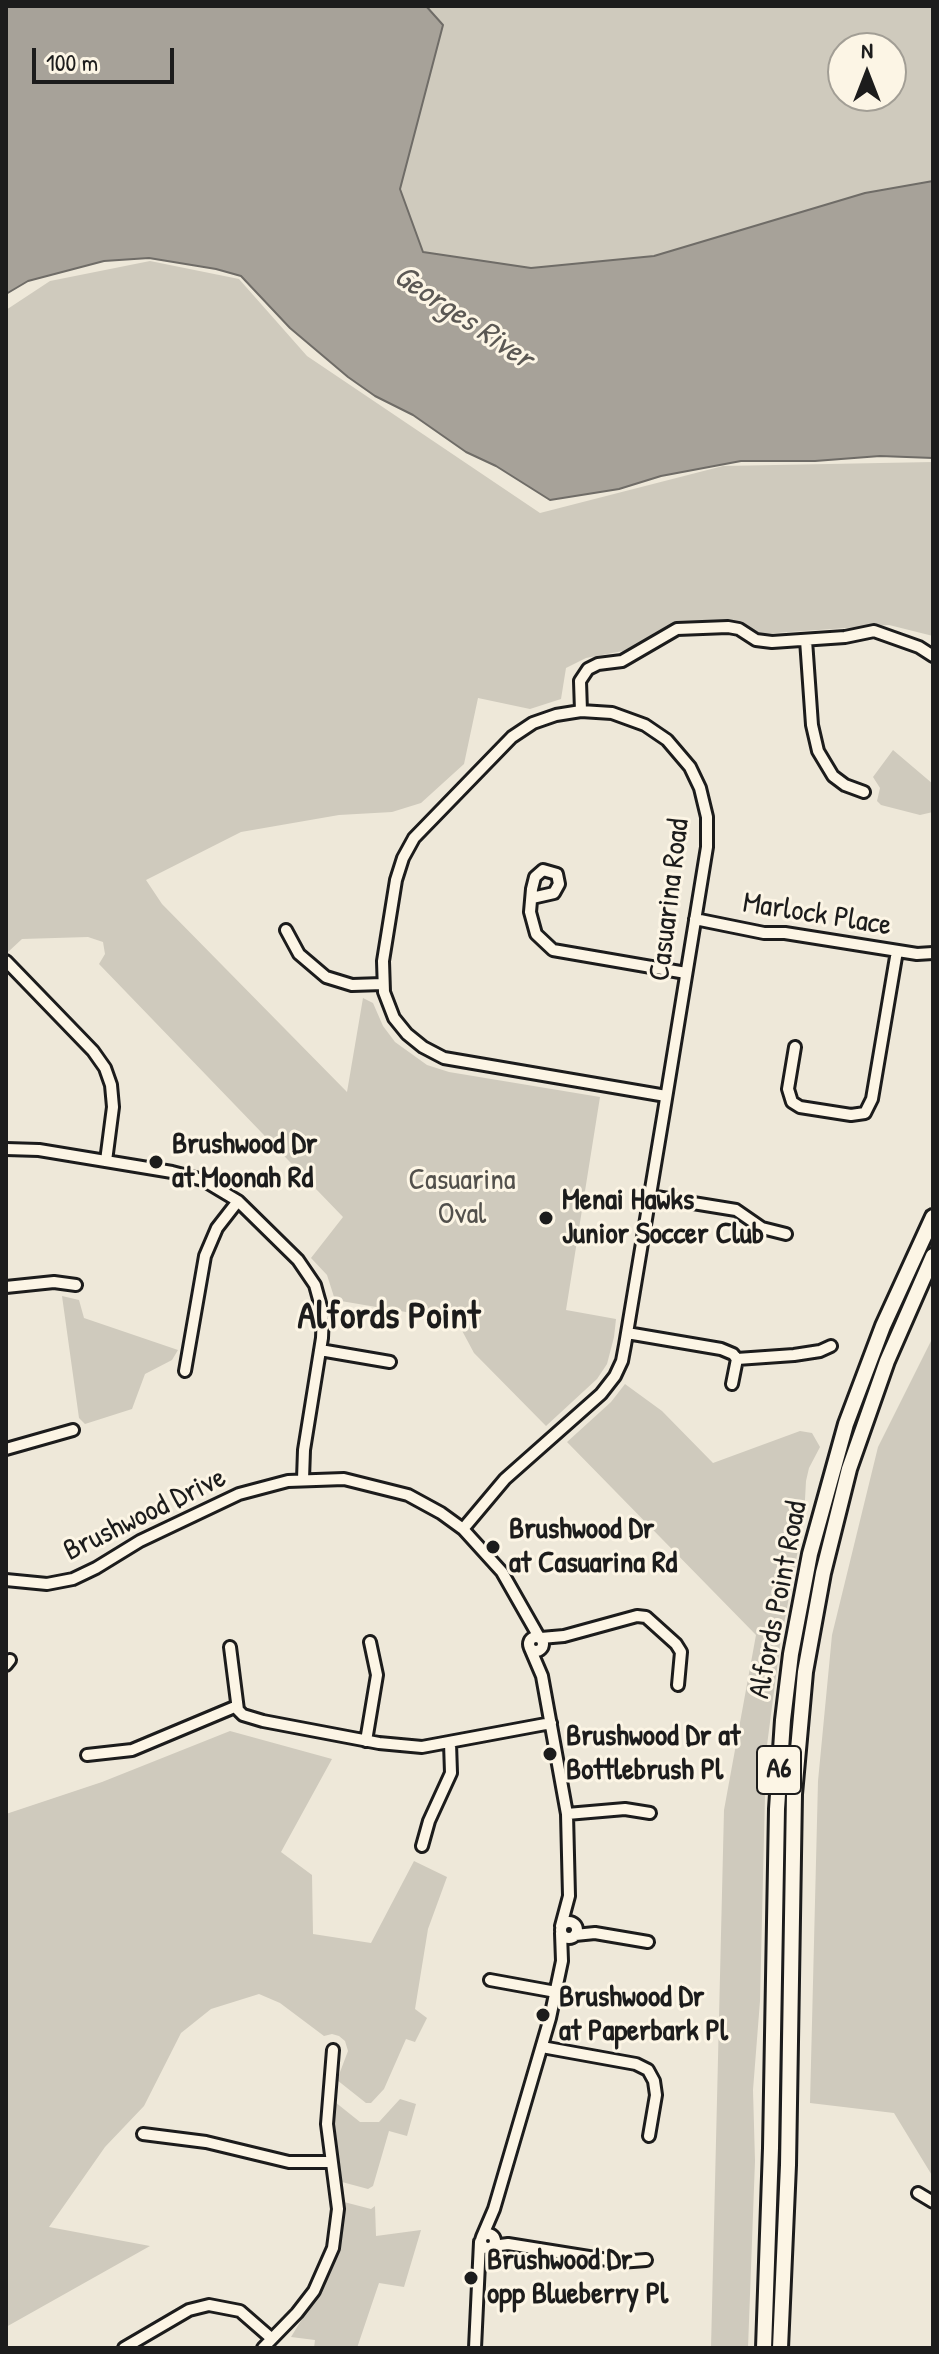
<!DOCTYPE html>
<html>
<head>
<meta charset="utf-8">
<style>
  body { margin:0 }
  #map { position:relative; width:939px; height:2354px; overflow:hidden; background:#eee8d9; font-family:"Patrick Hand",sans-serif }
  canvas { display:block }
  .frame { position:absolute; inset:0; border:8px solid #1c1c1c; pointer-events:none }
  .north { position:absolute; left:827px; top:32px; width:80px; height:80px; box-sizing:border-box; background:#fcf5e5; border:2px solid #a29e95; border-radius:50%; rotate:0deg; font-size:22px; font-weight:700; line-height:32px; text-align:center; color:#1c1c1c }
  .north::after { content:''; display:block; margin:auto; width:28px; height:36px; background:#1c1c1c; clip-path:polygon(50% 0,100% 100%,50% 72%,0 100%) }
  .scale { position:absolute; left:32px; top:48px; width:142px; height:36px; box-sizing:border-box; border:4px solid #1c1c1c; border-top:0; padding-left:10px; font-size:24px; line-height:28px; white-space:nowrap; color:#1c1c1c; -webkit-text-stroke:6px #fcf5e5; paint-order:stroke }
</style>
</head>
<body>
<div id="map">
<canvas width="939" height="2354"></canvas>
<div class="frame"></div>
<div class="north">N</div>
<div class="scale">100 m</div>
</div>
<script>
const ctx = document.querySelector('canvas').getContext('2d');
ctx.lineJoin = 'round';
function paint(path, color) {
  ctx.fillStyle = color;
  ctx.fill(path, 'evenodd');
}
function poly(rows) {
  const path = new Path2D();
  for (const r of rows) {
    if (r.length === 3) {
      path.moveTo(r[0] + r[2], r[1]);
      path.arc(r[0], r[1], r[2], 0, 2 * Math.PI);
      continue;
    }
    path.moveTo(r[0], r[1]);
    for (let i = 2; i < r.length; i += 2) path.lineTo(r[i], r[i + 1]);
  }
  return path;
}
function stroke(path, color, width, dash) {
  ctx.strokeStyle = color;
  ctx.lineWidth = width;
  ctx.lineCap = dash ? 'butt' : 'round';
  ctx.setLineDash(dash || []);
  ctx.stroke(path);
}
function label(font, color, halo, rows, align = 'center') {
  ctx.font = font + ' "Patrick Hand",sans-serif';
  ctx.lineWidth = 6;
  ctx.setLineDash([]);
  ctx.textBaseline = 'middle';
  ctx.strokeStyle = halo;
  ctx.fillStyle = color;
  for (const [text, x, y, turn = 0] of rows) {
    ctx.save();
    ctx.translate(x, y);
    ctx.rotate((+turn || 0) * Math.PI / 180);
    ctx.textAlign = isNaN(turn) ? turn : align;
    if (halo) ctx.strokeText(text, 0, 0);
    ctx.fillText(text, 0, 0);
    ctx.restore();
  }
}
paint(poly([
  [426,6,933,6,933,181,865,193,654,256,531,268,423,252,400,189,443,26],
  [843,48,891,48,891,96,843,96],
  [150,261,239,279,307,356,540,513,723,466,933,462,933,636,889,625,762,634,737,621,675,624,623,651,586,658,566,668,561,699,530,709,478,698,464,764,421,803,392,812,339,815,241,832,146,880,162,904,347,1092,363,998,373,1003,383,1026,395,1042,427,1065,449,1072,600,1097,566,1310,616,1319,614,1337,607,1364,597,1379,546,1426,474,1353,459,1325,465,1322,335,1300,327,1275,311,1258,343,1217,99,964,105,954,103,942,88,937,22,939,8,952,6,951,6,310,50,281],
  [893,750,933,784,933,812,920,815,881,805,877,801,880,788,873,777],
  [62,1296,79,1300,84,1318,178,1350,172,1360,145,1374,132,1409,85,1424,79,1418],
  [933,1337,933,2177,894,2113,810,2103,818,1781,832,1635,878,1447],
  [625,1384,662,1411,713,1463,800,1431,812,1433,820,1447,809,1468,806,1481,804,1518,780,1645,766,1753,760,2001,753,2090,755,2161,748,2348,711,2348,724,1810,756,1635,567,1442,611,1402],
  [230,1731,332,1759,281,1852,312,1875,313,1934,371,1943,414,1861,447,1877,428,1929,415,2009,427,2018,415,2042,406,2039,384,2089,371,2103,366,2103,337,2080,348,2051,345,2041,339,2036,332,2034,324,2036,280,2003,259,1994,211,2009,181,2033,144,2106,105,2147,49,2227,150,2246,6,2327,6,1814,102,1782],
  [400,2099,416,2104,407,2136,389,2131,373,2186,368,2189,342,2182,332,2132,335,2102,360,2122,379,2122],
  [344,2202,371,2209,375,2206,376,2236,421,2230,404,2287,379,2283,357,2348,314,2348,315,2340,291,2337,331,2272,341,2238]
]), '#cfcabd');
const water = poly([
  [6,6,426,6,443,25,400,189,423,252,531,268,654,256,865,193,933,181,933,458,880,456,815,461,741,461,661,476,619,489,550,500,496,466,466,452,413,415,375,396,348,377,290,328,241,276,216,269,149,258,104,261,28,281,6,294,6,6]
]);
paint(water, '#a7a299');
stroke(water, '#6f6c67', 2);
const minor = poly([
  [806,640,812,725,818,751,833,776,845,785,864,792],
  [581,711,580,681,588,669,598,664,622,661,677,629,728,627,739,629,756,640,772,642,845,637,874,631,919,647,933,656],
  [532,898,554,893,559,884,557,874,543,870,535,877,532,889,530,912,536,934,553,950,686,973],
  [695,919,764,933,785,933,917,954,933,953],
  [286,930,299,954,326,977,352,985,383,984],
  [6,961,93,1051,105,1068,111,1085,113,1107,106,1161],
  [795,1047,788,1089,792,1102,800,1107,851,1115,865,1113,872,1099,897,951],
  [6,1149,39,1150,172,1172,203,1180,238,1201,298,1260,315,1285,323,1314,322,1338,304,1450,303,1479],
  [650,1196,736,1210,762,1228,786,1234],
  [6,1287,54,1282,76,1285],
  [627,1333,721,1349,733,1354,737,1359,794,1355,820,1351,831,1346],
  [320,1350,390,1362],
  [185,1371,205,1256,217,1228,238,1201],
  [732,1384,737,1359],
  [6,1449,73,1430],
  [463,1529,505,1479,601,1394,615,1376,622,1361,625,1345,664,1111,707,847,707,817,700,788,690,767,667,740,645,725,612,713,581,711,556,715,533,723,512,737,414,838,403,858,396,880,383,961,384,992,394,1018,407,1034,423,1047,444,1058,666,1096],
  [6,1580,47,1584,73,1579,96,1568,140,1541,239,1494,288,1481,344,1479,408,1495,441,1513,463,1529,502,1572,539,1637],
  [536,1644,7],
  [541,1638,564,1636,637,1616,646,1617,676,1644,681,1652,678,1685],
  [230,1647,238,1710,243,1715,263,1721,379,1743,422,1747,551,1723],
  [530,1648,542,1676,567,1814,569,1896,561,1926],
  [6,1665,10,1660],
  [366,1741,377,1675,370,1642],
  [87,1755,132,1750,237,1706],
  [567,1814,625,1809,650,1813],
  [422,1846,429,1821,451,1773,450,1743],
  [569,1930,8],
  [575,1935,595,1933,648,1942],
  [490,1980,556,1992],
  [542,2047,636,2064,648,2070,654,2081,656,2095,649,2136],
  [143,2134,206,2142,289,2162,331,2162],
  [918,2193,933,2202],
  [488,2241,7],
  [482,2237,494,2209,550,2018,562,1961,561,1933],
  [493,2246,508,2244,620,2262,646,2260],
  [124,2348,189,2310,209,2305,240,2311,271,2338],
  [263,2348,297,2313,314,2291,333,2248,338,2209,327,2124,333,2050],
  [475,2348,480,2242]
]);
const highway = poly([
  [764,2348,771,2148,777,1809,783,1720,791,1654,810,1554,846,1424,883,1326,933,1217],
  [780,2348,788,2165,794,1794,805,1672,823,1573,849,1469,887,1361,933,1256]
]);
stroke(minor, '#1c1c1c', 16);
stroke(highway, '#1c1c1c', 20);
stroke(minor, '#fcf5e5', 10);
stroke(highway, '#fcf5e5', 14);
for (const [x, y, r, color] of [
  [156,1162,8,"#1c1c1c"],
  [546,1218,8,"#1c1c1c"],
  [493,1547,8,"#1c1c1c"],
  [550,1754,8,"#1c1c1c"],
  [543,2015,8,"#1c1c1c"],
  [471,2278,8,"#1c1c1c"]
]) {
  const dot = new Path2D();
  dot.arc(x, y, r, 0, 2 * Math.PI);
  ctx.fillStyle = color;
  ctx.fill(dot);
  stroke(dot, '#fcf5e5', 3);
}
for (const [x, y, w] of [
  [779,1770,44]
]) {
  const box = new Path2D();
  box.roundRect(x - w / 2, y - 24, w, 48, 6);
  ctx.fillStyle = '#fcf5e5';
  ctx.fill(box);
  stroke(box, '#1c1c1c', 2);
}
label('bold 28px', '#1c1c1c', null, [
  ["A6",779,1770]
]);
label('30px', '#1c1c1c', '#fcf5e5', [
  ["Casuarina Road",670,900,-83],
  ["Marlock Place",817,915,9],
  ["Brushwood Drive",145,1515,-26],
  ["Alfords Point Road",779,1600,-79]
]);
label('bold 30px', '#1c1c1c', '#fcf5e5', [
  ["Brushwood Dr",172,1145],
  ["at Moonah Rd",172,1179],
  ["Menai Hawks",562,1201],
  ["Junior Soccer Club",562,1235],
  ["Brushwood Dr",509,1530],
  ["at Casuarina Rd",509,1564],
  ["Brushwood Dr at",566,1737],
  ["Bottlebrush Pl",566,1771],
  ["Brushwood Dr",559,1998],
  ["at Paperbark Pl",559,2032],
  ["Brushwood Dr",487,2261],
  ["opp Blueberry Pl",487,2295]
], 'left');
label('30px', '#52504c', '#fcf5e5', [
  ["Casuarina",462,1181],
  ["Oval",462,1215]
]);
label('italic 32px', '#5b5854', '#fcf5e5', [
  ["Georges River",463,318,34]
]);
label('bold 38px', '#1c1c1c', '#fcf5e5', [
  ["Alfords Point",389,1318]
]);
</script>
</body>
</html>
